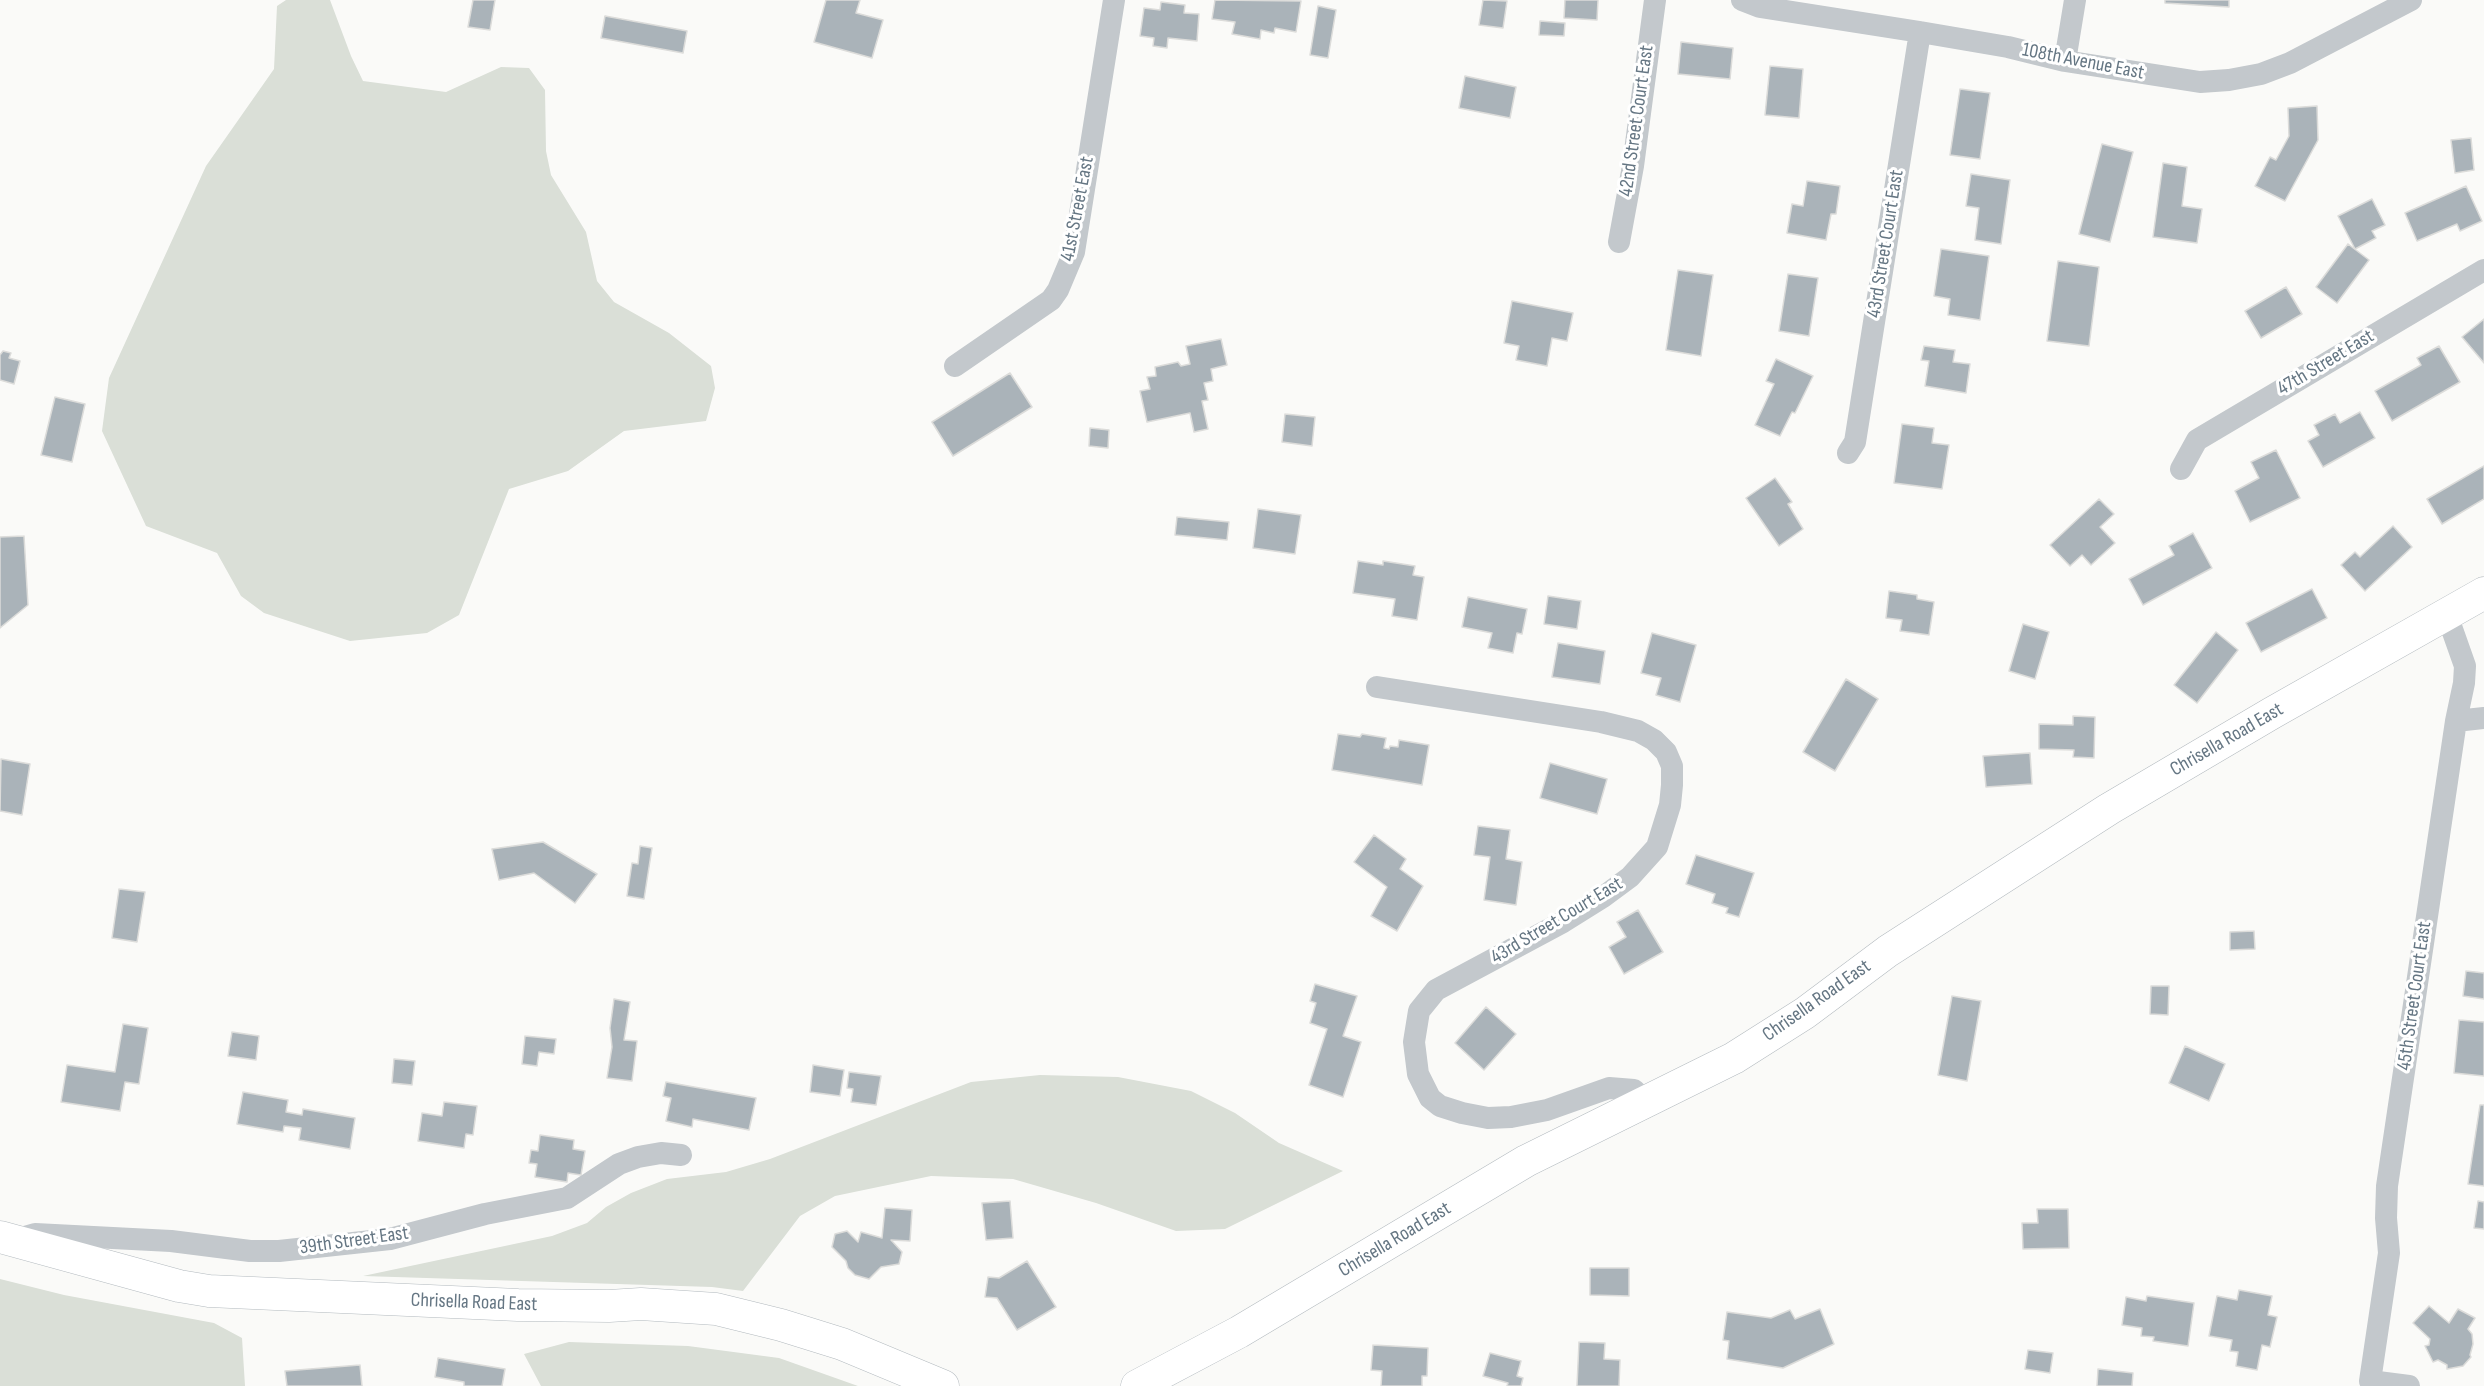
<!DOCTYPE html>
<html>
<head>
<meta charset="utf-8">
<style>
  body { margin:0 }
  canvas { display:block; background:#fafaf8 }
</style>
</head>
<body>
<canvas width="2484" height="1386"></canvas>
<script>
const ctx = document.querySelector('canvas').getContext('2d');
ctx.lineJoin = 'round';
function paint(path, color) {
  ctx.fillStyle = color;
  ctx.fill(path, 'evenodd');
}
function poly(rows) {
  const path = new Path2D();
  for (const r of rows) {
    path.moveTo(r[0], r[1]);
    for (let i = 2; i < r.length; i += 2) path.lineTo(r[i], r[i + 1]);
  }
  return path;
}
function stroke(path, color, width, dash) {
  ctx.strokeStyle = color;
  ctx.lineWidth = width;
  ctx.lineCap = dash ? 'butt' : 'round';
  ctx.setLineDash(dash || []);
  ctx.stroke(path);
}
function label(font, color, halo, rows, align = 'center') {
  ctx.font = font + ' "Sofia Sans Condensed",sans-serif';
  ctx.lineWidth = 6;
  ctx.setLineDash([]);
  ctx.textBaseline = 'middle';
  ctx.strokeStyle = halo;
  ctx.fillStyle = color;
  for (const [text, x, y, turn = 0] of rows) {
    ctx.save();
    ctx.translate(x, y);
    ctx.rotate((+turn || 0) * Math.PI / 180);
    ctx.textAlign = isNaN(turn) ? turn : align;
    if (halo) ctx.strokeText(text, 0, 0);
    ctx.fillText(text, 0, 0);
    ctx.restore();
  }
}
paint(poly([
  [286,0,330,0,351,56,363,81,446,92,501,67,529,68,545,90,546,151,551,175,586,232,597,281,614,302,669,333,711,366,715,388,706,421,624,431,568,471,509,489,459,615,427,633,350,641,264,613,241,596,217,553,146,526,102,431,109,378,206,166,274,69,277,6],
  [1040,1075,1118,1077,1191,1091,1235,1113,1279,1143,1343,1171,1225,1229,1176,1231,1096,1203,1013,1179,931,1176,835,1196,800,1216,743,1291,712,1287,363,1276,552,1236,587,1223,606,1207,631,1193,667,1179,726,1172,770,1159,971,1082],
  [0,1279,64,1295,214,1323,242,1338,245,1386,0,1386],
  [569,1342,688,1346,779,1358,858,1386,541,1386,524,1354]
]), '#dadfd7');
const building = poly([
  [473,0,495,0,490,30,468,27,473,0],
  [826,0,860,0,856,13,883,20,872,58,814,42,826,0],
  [1215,0,1301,1,1296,32,1275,28,1274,33,1261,30,1260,39,1232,34,1235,22,1212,19,1215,0],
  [1483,0,1507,1,1503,28,1479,25,1483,0],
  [1565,0,1598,0,1597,20,1564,18,1565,0],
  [2165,0,2229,0,2229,7,2165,3,2165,0],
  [1161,2,1185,5,1184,13,1199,14,1197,41,1168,38,1167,48,1153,46,1154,38,1140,36,1144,8,1160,10,1161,2],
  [1318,6,1336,10,1328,58,1310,55,1318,6],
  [605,16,687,31,683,53,601,38,605,16],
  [1540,21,1565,23,1564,36,1539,35,1540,21],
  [1681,42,1733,48,1730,79,1678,74,1681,42],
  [1770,66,1803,69,1799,118,1765,115,1770,66],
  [1465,76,1516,87,1510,118,1459,108,1465,76],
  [1960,89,1990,93,1980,159,1950,155,1960,89],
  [2317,106,2318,140,2285,201,2255,186,2270,157,2276,160,2289,136,2288,108,2317,106],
  [2471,138,2474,170,2455,173,2451,140,2471,138],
  [2102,144,2133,152,2110,242,2079,234,2102,144],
  [2163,163,2187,167,2182,206,2202,209,2197,243,2153,237,2163,163],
  [1971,174,2010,180,2001,244,1975,240,1979,208,1966,206,1971,174],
  [1807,181,1840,186,1836,214,1831,214,1826,240,1787,233,1792,204,1803,206,1807,181],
  [2466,186,2482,221,2460,231,2457,224,2417,241,2405,213,2466,186],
  [2372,199,2385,225,2372,231,2376,238,2355,249,2338,216,2372,199],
  [2348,244,2369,260,2337,303,2316,287,2348,244],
  [1941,249,1989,256,1980,320,1948,315,1950,299,1934,296,1941,249],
  [2058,261,2099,267,2089,346,2047,341,2058,261],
  [1678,270,1713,275,1701,356,1666,350,1678,270],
  [1788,274,1818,278,1809,336,1779,331,1788,274],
  [2286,287,2302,314,2261,338,2245,311,2286,287],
  [1512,301,1573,313,1567,341,1552,338,1547,366,1516,360,1519,346,1504,343,1512,301],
  [2484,319,2484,363,2462,337,2484,319],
  [1221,339,1227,365,1211,369,1213,381,1204,383,1208,400,1202,401,1208,429,1194,432,1190,413,1147,422,1140,391,1150,389,1147,377,1156,376,1155,367,1178,362,1181,366,1190,364,1186,346,1221,339],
  [1924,346,1955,350,1953,362,1970,364,1966,393,1925,386,1929,361,1921,360,1924,346],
  [2439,346,2460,382,2392,421,2375,391,2421,365,2417,358,2439,346],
  [3,351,11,353,9,358,20,361,14,384,0,380,0,355,3,351],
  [1776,359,1813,376,1795,413,1792,412,1780,436,1755,425,1774,384,1766,381,1776,359],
  [1010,373,1032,407,953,456,932,422,1010,373],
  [55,397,85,404,72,462,41,455,55,397],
  [2360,412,2375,438,2323,467,2308,441,2319,435,2314,425,2335,414,2340,423,2360,412],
  [1285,414,1315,417,1312,446,1282,442,1285,414],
  [1902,424,1934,428,1932,443,1949,445,1942,489,1894,483,1902,424],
  [1090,428,1109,430,1108,448,1089,446,1090,428],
  [2276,450,2300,498,2250,522,2235,491,2259,478,2251,462,2276,450],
  [2484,466,2484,499,2442,524,2427,499,2484,466],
  [1775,478,1792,502,1788,504,1803,529,1779,546,1746,498,1775,478],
  [2099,499,2114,514,2100,527,2115,543,2091,565,2082,555,2070,566,2050,545,2099,499],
  [1258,509,1301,515,1295,554,1253,548,1258,509],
  [1177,517,1229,522,1227,540,1175,535,1177,517],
  [2393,526,2412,547,2365,591,2341,565,2355,552,2360,557,2393,526],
  [2193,533,2212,568,2143,605,2129,579,2174,555,2169,546,2193,533],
  [24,536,28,605,0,628,0,537,24,536],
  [1358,561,1383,565,1383,561,1415,566,1413,575,1424,577,1417,620,1392,616,1395,599,1353,593,1358,561],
  [2312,589,2327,618,2261,652,2246,623,2312,589],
  [1889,591,1917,595,1917,599,1934,602,1929,635,1900,631,1902,620,1886,618,1889,591],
  [1548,596,1581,601,1577,629,1544,624,1548,596],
  [1468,597,1527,609,1522,634,1517,633,1513,653,1488,648,1492,633,1462,627,1468,597],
  [2023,624,2049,632,2035,679,2009,671,2023,624],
  [2216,632,2238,650,2197,703,2174,685,2216,632],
  [1652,633,1696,645,1680,702,1656,695,1661,678,1641,673,1652,633],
  [1558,643,1605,651,1600,684,1552,677,1558,643],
  [1846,679,1878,699,1835,771,1803,752,1846,679],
  [2073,716,2095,717,2094,758,2073,757,2074,750,2039,749,2039,724,2073,725,2073,716],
  [1338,734,1360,737,1362,734,1386,738,1384,748,1389,749,1390,746,1398,747,1399,740,1429,745,1422,785,1332,770,1338,734],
  [2030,753,2032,784,1986,787,1983,756,2030,753],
  [1,759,30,764,22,815,0,811,1,759],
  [1550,763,1607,779,1597,814,1540,798,1550,763],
  [1478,826,1510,830,1506,859,1522,862,1516,905,1484,900,1490,857,1474,855,1478,826],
  [1374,835,1406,859,1400,869,1423,886,1397,931,1371,916,1387,887,1354,862,1374,835],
  [543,842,597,874,575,903,534,873,499,880,492,849,543,842],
  [640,846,652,848,644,899,627,896,632,863,638,864,640,846],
  [1696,855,1754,873,1739,917,1726,913,1728,908,1712,903,1715,894,1686,884,1696,855],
  [119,889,145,892,137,942,112,938,119,889],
  [1638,910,1663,952,1624,974,1609,947,1626,937,1617,922,1638,910],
  [2254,931,2255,949,2230,950,2230,932,2254,931],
  [2466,971,2484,973,2484,999,2463,996,2466,971],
  [1315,984,1357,996,1343,1036,1361,1042,1343,1097,1309,1085,1327,1029,1310,1023,1316,1003,1310,1001,1315,984],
  [2151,986,2169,986,2168,1015,2150,1014,2151,986],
  [1952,996,1981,1001,1967,1081,1938,1075,1952,996],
  [614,999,630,1002,624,1040,637,1041,632,1081,607,1078,612,1047,610,1028,614,999],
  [1486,1007,1516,1034,1484,1070,1455,1043,1486,1007],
  [2459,1020,2484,1022,2484,1076,2454,1073,2459,1020],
  [123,1024,148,1028,139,1084,125,1082,120,1111,61,1102,67,1065,115,1072,123,1024],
  [232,1032,259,1036,256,1060,228,1056,232,1032],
  [525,1036,556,1039,554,1054,539,1052,537,1066,522,1064,525,1036],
  [2185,1046,2225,1064,2209,1101,2169,1083,2185,1046],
  [394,1059,415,1061,412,1085,392,1083,394,1059],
  [813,1065,844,1070,840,1096,810,1092,813,1065],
  [849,1072,881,1076,876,1105,851,1102,853,1089,847,1088,849,1072],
  [666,1082,756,1098,749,1130,693,1119,692,1127,666,1121,671,1098,663,1096,666,1082],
  [243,1092,288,1100,286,1112,302,1115,303,1109,355,1118,350,1149,299,1140,301,1128,284,1126,283,1132,237,1124,243,1092],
  [444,1102,477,1106,473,1135,466,1134,464,1148,418,1141,422,1113,442,1116,444,1102],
  [2480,1105,2484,1105,2484,1186,2468,1184,2480,1105],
  [540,1135,574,1140,573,1149,585,1151,581,1175,568,1173,567,1182,535,1177,537,1164,529,1163,531,1150,538,1151,540,1135],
  [1010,1201,1013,1238,986,1240,982,1203,1010,1201],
  [2478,1201,2484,1202,2484,1229,2474,1228,2478,1201],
  [885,1208,912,1210,910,1241,891,1240,902,1252,899,1264,881,1267,869,1279,855,1275,848,1268,846,1261,832,1247,835,1234,847,1231,858,1242,861,1232,882,1238,885,1208],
  [2037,1209,2068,1209,2069,1248,2023,1249,2022,1223,2038,1223,2037,1209],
  [1027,1261,1056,1307,1017,1330,997,1298,985,1297,988,1277,999,1278,1027,1261],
  [1590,1268,1629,1268,1629,1296,1590,1295,1590,1268],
  [2239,1290,2272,1296,2268,1315,2277,1317,2270,1347,2262,1345,2257,1370,2236,1366,2238,1352,2230,1351,2232,1340,2209,1336,2217,1296,2237,1300,2239,1290],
  [2147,1296,2194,1303,2188,1346,2153,1341,2154,1337,2141,1336,2142,1328,2122,1325,2126,1297,2146,1301,2147,1296],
  [2429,1306,2449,1323,2458,1309,2475,1318,2468,1329,2472,1334,2473,1344,2470,1355,2471,1357,2463,1366,2447,1369,2447,1365,2438,1360,2433,1362,2425,1346,2429,1345,2430,1339,2413,1323,2429,1306],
  [1820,1309,1834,1344,1783,1368,1727,1359,1729,1341,1723,1340,1727,1312,1771,1318,1790,1310,1795,1319,1820,1309],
  [1579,1342,1605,1343,1604,1359,1620,1360,1619,1386,1577,1386,1579,1342],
  [1373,1345,1428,1348,1427,1376,1422,1376,1422,1386,1381,1386,1382,1371,1371,1370,1373,1345],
  [2028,1350,2053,1353,2050,1373,2025,1369,2028,1350],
  [1490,1353,1521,1361,1517,1376,1523,1378,1521,1386,1507,1386,1508,1383,1483,1376,1490,1353],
  [438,1358,505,1369,502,1386,464,1386,464,1382,435,1377,438,1358],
  [360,1365,362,1386,287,1386,285,1371,360,1365],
  [2098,1369,2133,1373,2132,1386,2097,1386,2098,1369]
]);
paint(building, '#aab3b9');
stroke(building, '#dcdcda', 1.5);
const secondary = poly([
  [0,1237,179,1286,209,1291,518,1305,609,1306,641,1304,716,1309,781,1325,842,1344,943,1386],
  [1137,1386,1239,1332,1526,1161,1734,1058,1805,1013,1888,951,2109,809,2272,713,2484,593]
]);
stroke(secondary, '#b3babf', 33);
stroke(poly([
  [1742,0,1760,7,1920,32,2008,47,2065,61,2200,82,2229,80,2261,74,2290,63,2411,0],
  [2065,61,2075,0],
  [1619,242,1633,166,1655,0],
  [955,366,1051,300,1058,290,1074,252,1114,0],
  [1848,453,1855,442,1920,32],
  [2181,469,2197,440,2484,270],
  [1377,687,1601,722,1638,731,1654,740,1666,752,1672,766,1672,785,1670,805,1657,847,1630,877,1603,897,1563,922,1436,990,1419,1011,1414,1042,1418,1074,1430,1098,1440,1106,1462,1113,1488,1118,1511,1117,1547,1110,1609,1088,1634,1090,1646,1102],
  [2456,721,2484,718],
  [21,1238,35,1234,171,1241,250,1251,279,1251,390,1239,485,1214,567,1198,619,1164,638,1157,661,1153,681,1155],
  [2409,1386,2370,1381,2389,1253,2386,1218,2387,1186,2456,721,2464,683,2465,666,2447,615]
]), '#c3c8cc', 22);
stroke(secondary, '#fff', 32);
label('20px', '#657683', '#fff', [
  ["108th Avenue East",2083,62,11],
  ["42nd Street Court East",1637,121,-82],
  ["41st Street East",1078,209,-79],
  ["43rd Street Court East",1886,244,-81],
  ["47th Street East",2326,363,-31],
  ["Chrisella Road East",2227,740,-30],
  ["43rd Street Court East",1557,921,-31],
  ["45th Street Court East",2415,996,-82],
  ["Chrisella Road East",1817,1001,-35],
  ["Chrisella Road East",1395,1240,-31],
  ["39th Street East",354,1241,-8],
  ["Chrisella Road East",474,1303,2]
]);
</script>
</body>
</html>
